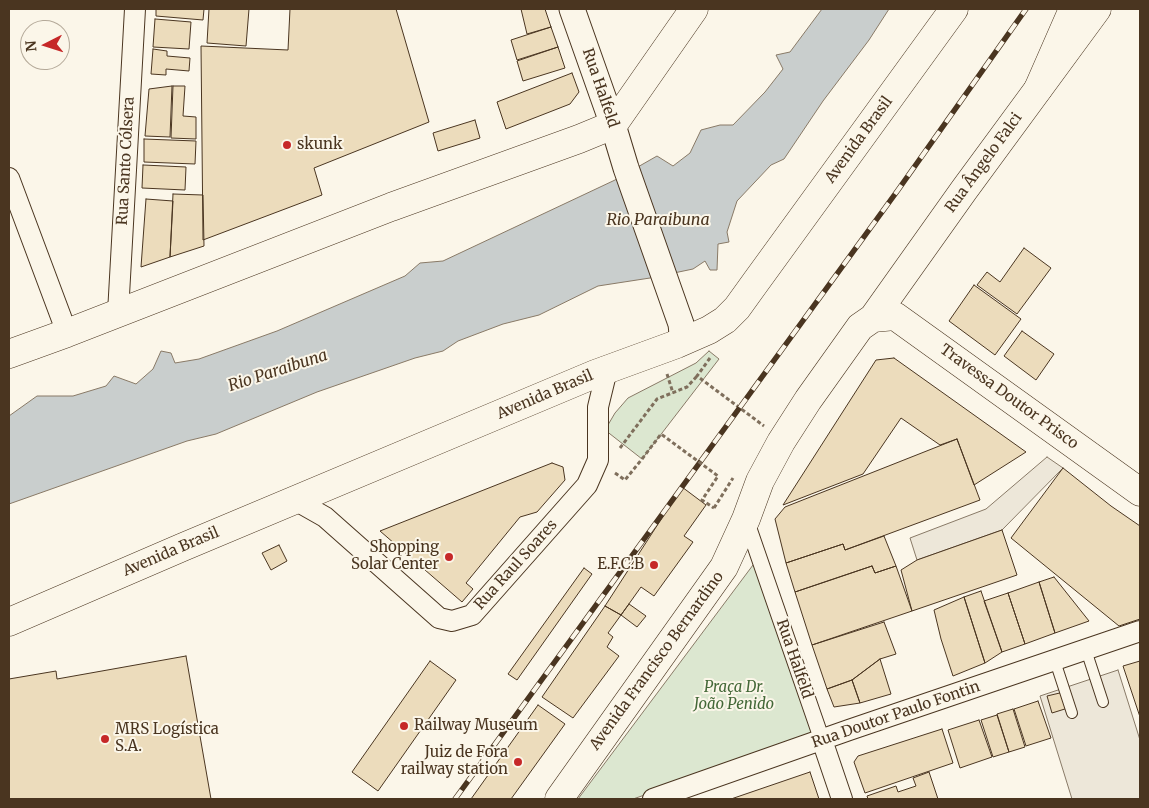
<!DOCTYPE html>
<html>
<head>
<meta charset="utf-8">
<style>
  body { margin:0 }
  #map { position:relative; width:1149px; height:808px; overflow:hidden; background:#fbf6e9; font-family:Merriweather,serif }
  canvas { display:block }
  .frame { position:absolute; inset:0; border:10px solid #4a3520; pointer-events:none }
  .north { position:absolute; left:20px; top:20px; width:50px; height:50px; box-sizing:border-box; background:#fbf6e9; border:1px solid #b4a999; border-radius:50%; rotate:265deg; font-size:14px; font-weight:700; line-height:20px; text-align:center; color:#4a3520 }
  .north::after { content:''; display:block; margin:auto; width:18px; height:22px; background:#c62828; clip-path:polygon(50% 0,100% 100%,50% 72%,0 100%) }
</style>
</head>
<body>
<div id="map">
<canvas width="1149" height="808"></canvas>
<div class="frame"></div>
<div class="north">N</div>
</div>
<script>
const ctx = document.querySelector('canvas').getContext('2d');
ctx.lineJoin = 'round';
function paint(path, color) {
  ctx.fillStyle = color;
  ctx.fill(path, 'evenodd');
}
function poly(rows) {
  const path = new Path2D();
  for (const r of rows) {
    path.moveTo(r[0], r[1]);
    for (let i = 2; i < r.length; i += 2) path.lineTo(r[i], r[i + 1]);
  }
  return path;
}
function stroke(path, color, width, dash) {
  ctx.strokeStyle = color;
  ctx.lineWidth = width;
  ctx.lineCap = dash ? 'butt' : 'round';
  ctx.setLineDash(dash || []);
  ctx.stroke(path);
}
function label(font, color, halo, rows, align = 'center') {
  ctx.font = font + ' Merriweather,serif';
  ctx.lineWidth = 4;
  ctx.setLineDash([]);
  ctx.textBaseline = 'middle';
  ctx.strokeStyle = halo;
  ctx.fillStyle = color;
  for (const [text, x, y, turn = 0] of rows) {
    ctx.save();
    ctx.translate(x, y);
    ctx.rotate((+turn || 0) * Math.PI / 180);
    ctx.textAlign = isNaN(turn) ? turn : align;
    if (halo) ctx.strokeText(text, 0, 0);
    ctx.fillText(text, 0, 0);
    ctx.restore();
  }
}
const green = poly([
  [709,351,719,359,642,459,605,430,615,413,628,398,696,363,709,351],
  [756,561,815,736,633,799,578,799,756,561]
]);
paint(green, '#dce7d0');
stroke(green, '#887966', 1);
const parking = poly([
  [1047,457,1063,468,1002,530,917,560,910,538,986,509,1047,457],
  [1118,670,1140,740,1140,799,1072,799,1040,696,1118,670]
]);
paint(parking, '#ede7d9');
stroke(parking, '#887966', 1);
const water = poly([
  [822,9,889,9,869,40,823,101,784,159,771,165,737,201,727,232,729,242,718,244,717,270,710,270,705,261,693,269,650,278,598,286,539,315,503,324,458,341,443,351,415,358,317,392,216,434,187,441,9,504,9,416,37,396,73,396,106,386,114,376,136,384,153,369,161,351,171,353,175,363,199,359,277,331,405,276,420,263,443,261,615,180,657,156,673,166,690,153,701,130,720,125,733,125,765,92,783,69,776,55,790,52,822,9]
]);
paint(water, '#c9cecd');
stroke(water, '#887966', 1);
const building = poly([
  [156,9,204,9,203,20,156,16,156,9],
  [209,9,249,9,246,46,207,43,209,9],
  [290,9,396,9,429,122,314,168,322,195,203,240,201,46,288,50,290,9],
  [521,9,545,9,551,27,527,34,521,9],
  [155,19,191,22,189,49,153,47,155,19],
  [551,27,558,47,517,60,511,40,551,27],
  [558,47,565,68,523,81,517,61,558,47],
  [153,49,167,51,167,56,190,58,189,71,166,69,166,75,151,74,153,49],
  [572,73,579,92,570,104,506,129,497,102,572,73],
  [172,86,170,137,145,136,149,89,172,86],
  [173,86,185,86,183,116,196,117,196,139,171,138,173,86],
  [475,120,480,138,438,151,433,133,475,120],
  [144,139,196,141,195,164,144,162,144,139],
  [143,165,186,167,185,190,142,188,143,165],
  [173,194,203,195,204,246,170,257,173,194],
  [146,199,173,201,170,257,141,267,146,199],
  [1024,248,1051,268,1017,314,977,285,987,272,1000,282,1024,248],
  [974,285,1021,319,995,355,949,321,974,285],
  [1022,331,1054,354,1036,380,1004,356,1022,331],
  [894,358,1026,452,974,485,957,439,940,445,901,418,863,474,783,505,876,360,894,358],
  [957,439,980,500,845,550,843,544,786,563,775,519,785,507,957,439],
  [552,463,563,467,565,480,537,512,520,517,466,583,473,589,462,602,380,531,552,463],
  [1063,468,1111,506,1140,526,1140,619,1119,626,1011,538,1063,468],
  [682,487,706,505,684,536,693,542,654,596,641,587,621,615,605,606,682,487],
  [1002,530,1017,575,912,611,901,570,917,560,1002,530],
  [884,536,896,566,875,573,872,566,795,592,786,563,843,544,845,550,884,536],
  [279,545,287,561,271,570,262,553,279,545],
  [872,566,875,573,896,566,912,611,812,645,795,592,872,566],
  [584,568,592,574,517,680,508,674,584,568],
  [1054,577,1089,621,1055,633,1039,582,1054,577],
  [1039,582,1055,633,1025,644,1008,593,1039,582],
  [981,591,1002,652,985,663,964,597,981,591],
  [1008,593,1025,644,1002,652,984,601,1008,593],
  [964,597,985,663,953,676,941,639,934,610,964,597],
  [629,604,646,616,637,627,621,615,629,604],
  [605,606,621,615,608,633,613,637,607,647,619,656,573,718,542,697,605,606],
  [884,622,896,654,880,659,852,680,827,689,812,645,884,622],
  [186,656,211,799,9,799,9,679,56,671,57,679,186,656],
  [880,659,891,694,860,703,852,680,880,659],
  [430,661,456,680,378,791,352,772,430,661],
  [1140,661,1140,717,1123,666,1140,661],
  [852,680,860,703,834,707,827,689,852,680],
  [1064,692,1068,708,1052,713,1047,696,1064,692],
  [1038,701,1051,738,1026,746,1014,709,1038,701],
  [538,705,565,724,511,799,471,799,538,705],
  [1013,709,1025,747,1009,752,997,714,1013,709],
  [997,715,1009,752,993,757,981,720,997,715],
  [979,720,992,757,960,768,948,730,979,720],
  [942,729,953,763,865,793,854,762,858,756,942,729],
  [810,772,819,799,731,799,810,772],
  [929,772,938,799,868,799,867,796,896,786,898,792,916,786,913,778,929,772]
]);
paint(building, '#ecdcbc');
stroke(building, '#4a3520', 1);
const service = poly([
  [1086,650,1103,702],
  [1055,661,1072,713]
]);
const pedestrian = poly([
  [746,520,822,740]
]);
const minor = poly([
  [9,178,67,333],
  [118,313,135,9],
  [295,500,325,517,439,618,452,621,472,615,587,485,598,460,598,407,607,370],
  [822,740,842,799],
  [653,799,849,730,1140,631]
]);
const tertiary = poly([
  [572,9,613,125,626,168,681,324,682,334,677,344]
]);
const secondary = poly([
  [873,318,895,316,1140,492],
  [559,799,724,567,746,519,760,481,781,442,808,400,860,327,873,318,964,190,1097,9]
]);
const primary = poly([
  [1038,89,1073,9]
]);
const trunk = poly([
  [9,354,67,333,391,207,579,139,613,125,694,9],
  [9,622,183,547,595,374,677,344,709,330,725,320,737,308,755,283,954,9]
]);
stroke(service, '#4a3520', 12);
stroke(pedestrian, '#4a3520', 17);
stroke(minor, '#4a3520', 22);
stroke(tertiary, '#4a3520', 27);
stroke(secondary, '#4a3520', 29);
stroke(primary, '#4a3520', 29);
stroke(trunk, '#4a3520', 29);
stroke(poly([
  [710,358,697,376,764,426],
  [667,374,673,393],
  [620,448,657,399,687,387,697,376],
  [615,473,625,480,642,459],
  [714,508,733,478]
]), '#7f6f5c', 3, [4, 2.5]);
stroke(service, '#fbf6e9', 10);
stroke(pedestrian, '#fbf6e9', 15);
stroke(minor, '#fbf6e9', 20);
stroke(tertiary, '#fbf6e9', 25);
stroke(secondary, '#fbf6e9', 28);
stroke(primary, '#fbf6e9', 28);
stroke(trunk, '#fbf6e9', 28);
const rail = poly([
  [455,799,898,190,1026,9]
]);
stroke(rail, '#4a3520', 5.5);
stroke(rail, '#fbf6e9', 4, [11]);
stroke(poly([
  [642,459,661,434,718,476,702,500,714,508]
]), '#7f6f5c', 3, [4, 2.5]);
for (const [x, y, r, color] of [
  [287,145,5,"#c62828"],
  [449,557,5,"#c62828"],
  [654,565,5,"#c62828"],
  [404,726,5,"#c62828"],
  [105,739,5,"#c62828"],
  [518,762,5,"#c62828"]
]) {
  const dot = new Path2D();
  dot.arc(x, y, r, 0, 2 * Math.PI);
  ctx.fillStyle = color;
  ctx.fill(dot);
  stroke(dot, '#fbf6e9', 2);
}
label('15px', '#4a3520', '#fbf6e9', [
  ["Rua Halfeld",600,88,71],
  ["Avenida Brasil",859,140,-54],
  ["Rua Santo Cólsera",126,161,-87],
  ["Rua Ângelo Falci",984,163,-54],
  ["Avenida Brasil",545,395,-23],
  ["Travessa Doutor Prisco",1009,397,36],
  ["Avenida Brasil",171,552,-23],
  ["Rua Raul Soares",516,565,-48],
  ["Rua Halfeld",794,659,71],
  ["Avenida Francisco Bernardino",657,661,-54],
  ["Rua Doutor Paulo Fontin",896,715,-19]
]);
label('15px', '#4a3520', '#fbf6e9', [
  ["skunk",297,145],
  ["Shopping",439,548,"right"],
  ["Solar Center",439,565,"right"],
  ["E.F.C.B",644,565,"right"],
  ["Railway Museum",414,726],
  ["MRS Logística",115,730],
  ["S.A.",115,747],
  ["Juiz de Fora",508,753,"right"],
  ["railway station",508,770,"right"]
], 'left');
label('italic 15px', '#436837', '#fbf6e9', [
  ["Praça Dr.",734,688],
  ["João Penido",734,705]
]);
label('italic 16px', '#4a3520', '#fbf6e9', [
  ["Rio Paraibuna",658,220],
  ["Rio Paraibuna",278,371,-18]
]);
</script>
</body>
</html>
